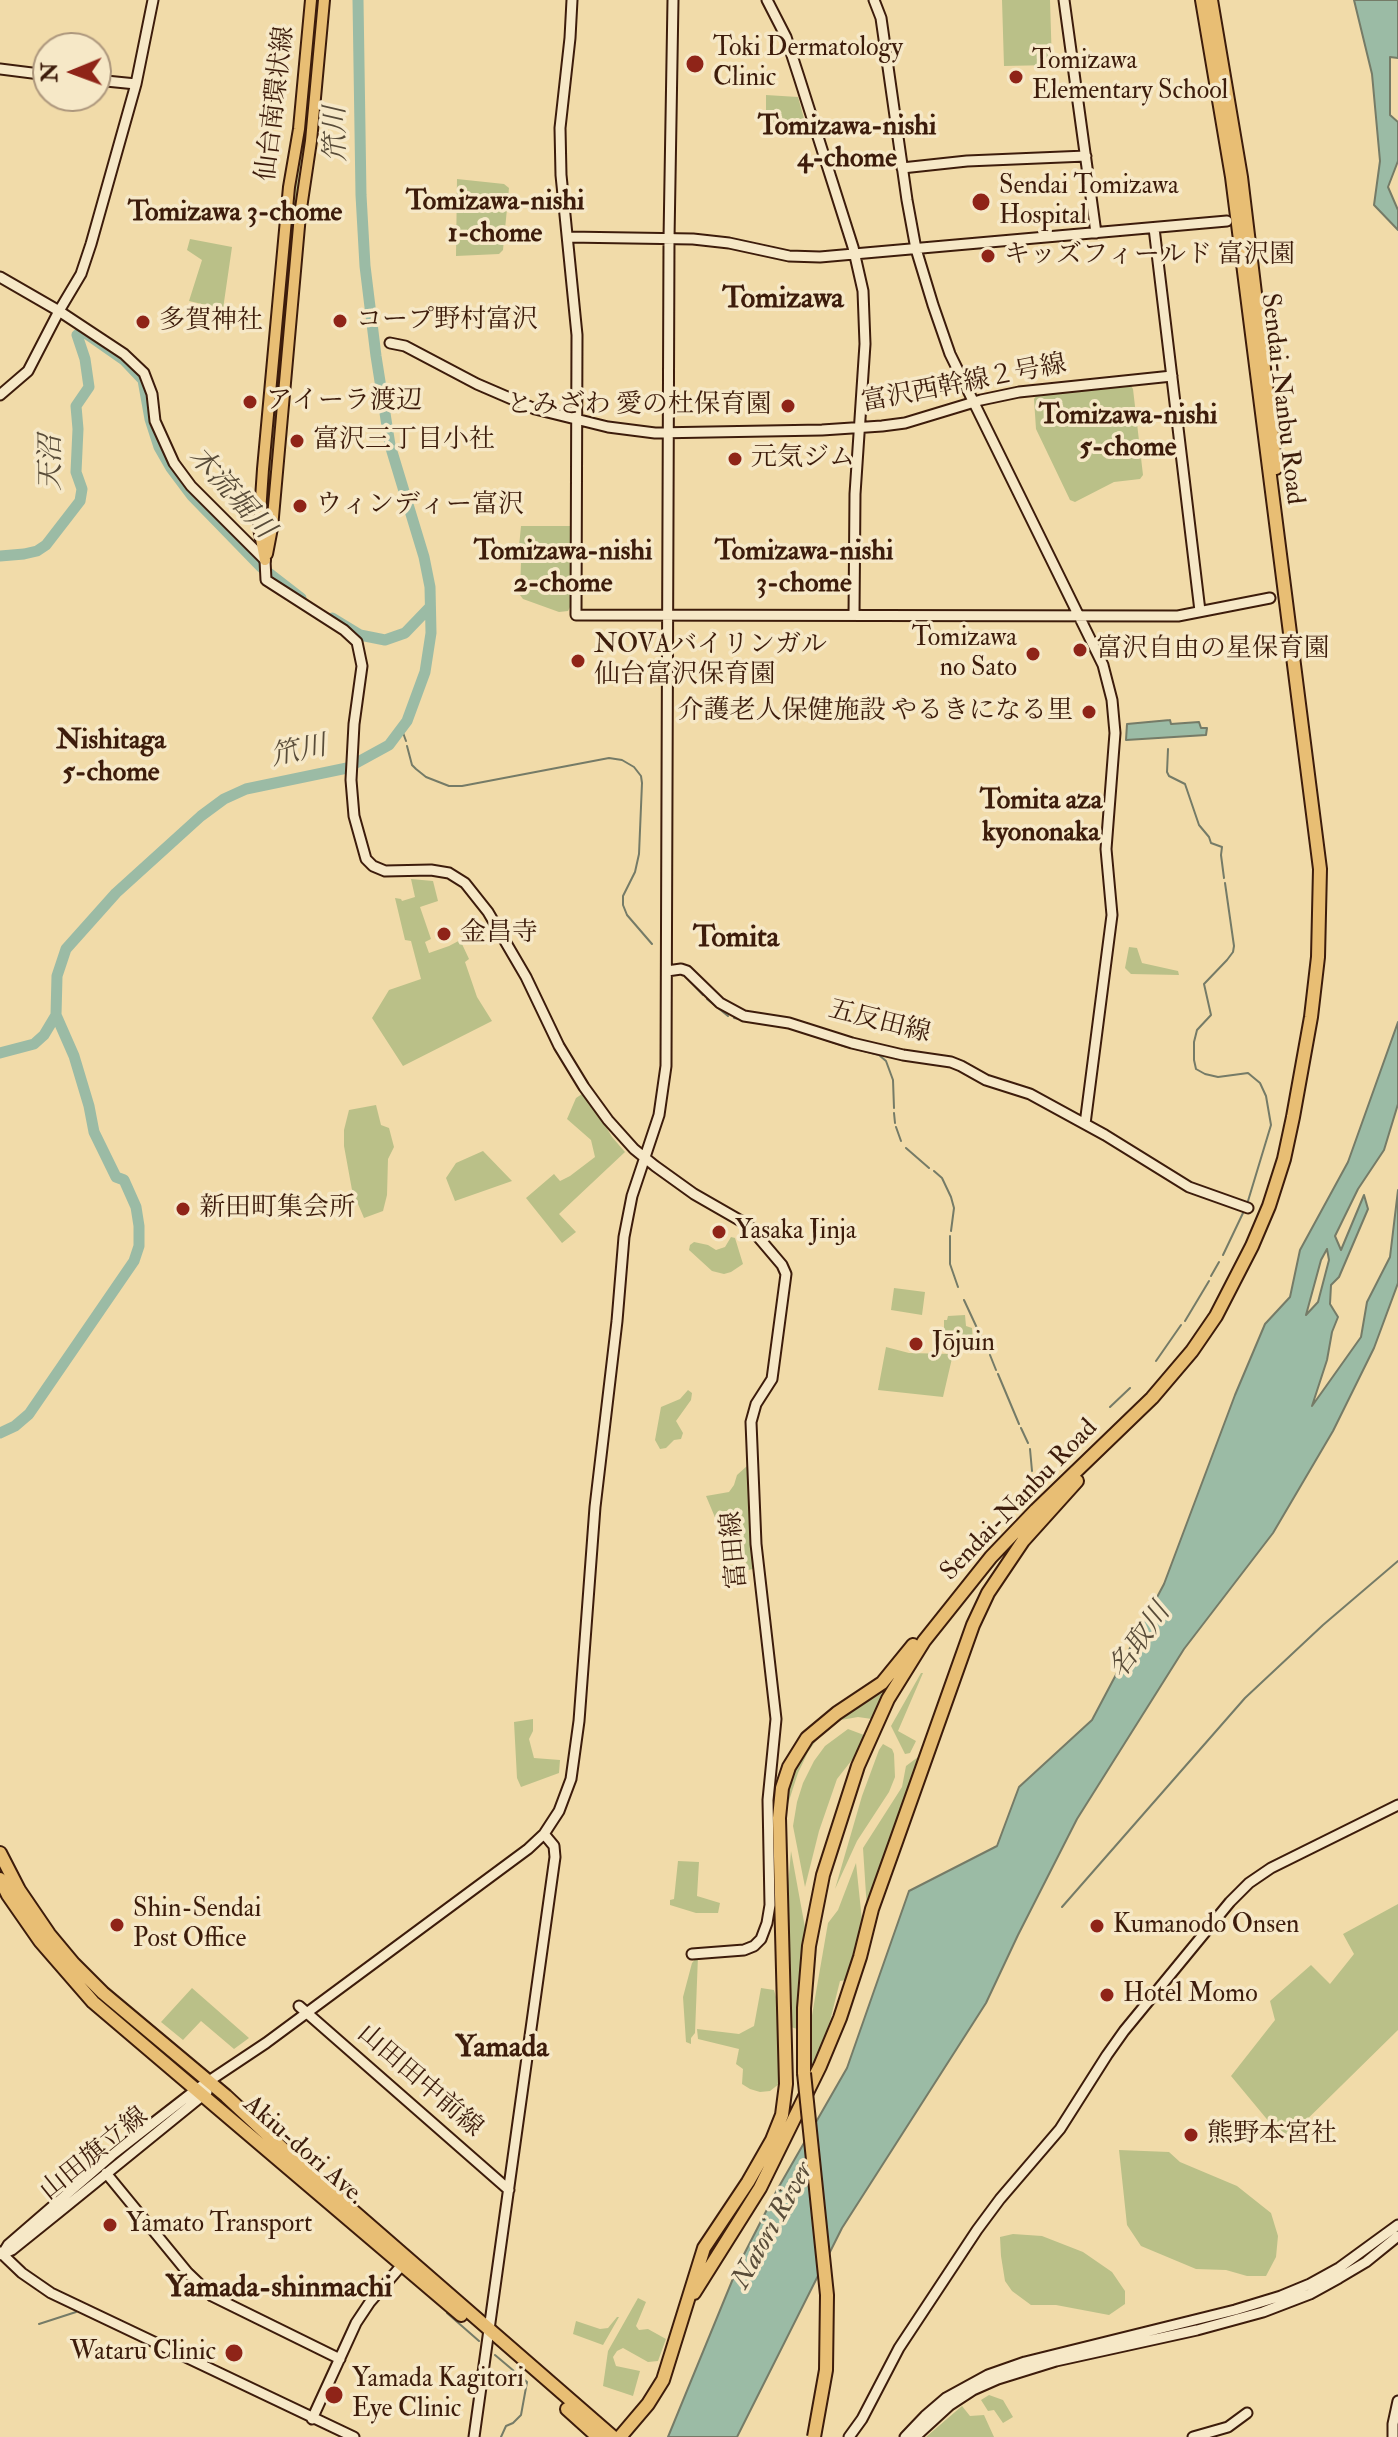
<!DOCTYPE html>
<html>
<head>
<meta charset="utf-8">
<style>
  body { margin:0 }
  #map { position:relative; width:1398px; height:2437px; overflow:hidden; background:#f1dba9; font-family:"IM FELL Double Pica",serif }
  canvas { display:block }
  .north { position:absolute; left:32px; top:32px; width:80px; height:80px; box-sizing:border-box; background:#f6e8c7; border:2px solid #ac967c; border-radius:50%; rotate:269deg; font-size:22px; font-weight:700; line-height:32px; text-align:center; color:#3d1c0b }
  .north::after { content:''; display:block; margin:auto; width:28px; height:36px; background:#8f2418; clip-path:polygon(50% 0,100% 100%,50% 72%,0 100%) }
</style>
</head>
<body>
<div id="map">
<canvas width="1398" height="2437"></canvas>
<div class="north">N</div>
</div>
<script>
const ctx = document.querySelector('canvas').getContext('2d');
ctx.lineJoin = 'round';
function paint(path, color) {
  ctx.fillStyle = color;
  ctx.fill(path, 'evenodd');
}
function poly(rows) {
  const path = new Path2D();
  for (const r of rows) {
    path.moveTo(r[0], r[1]);
    for (let i = 2; i < r.length; i += 2) path.lineTo(r[i], r[i + 1]);
  }
  return path;
}
function stroke(path, color, width, dash) {
  ctx.strokeStyle = color;
  ctx.lineWidth = width;
  ctx.lineCap = dash ? 'butt' : 'round';
  ctx.setLineDash(dash || []);
  ctx.stroke(path);
}
function label(font, color, halo, rows, align = 'center') {
  ctx.font = font + ' "IM FELL Double Pica","Noto Serif JP",serif';
  ctx.lineWidth = 7;
  ctx.setLineDash([]);
  ctx.textBaseline = 'middle';
  ctx.strokeStyle = halo;
  ctx.fillStyle = color;
  for (const [text, x, y, turn = 0] of rows) {
    ctx.save();
    ctx.translate(x, y);
    ctx.rotate((+turn || 0) * Math.PI / 180);
    ctx.textAlign = isNaN(turn) ? turn : align;
    if (halo) ctx.strokeText(text, 0, 0);
    ctx.fillText(text, 0, 0);
    ctx.restore();
  }
}
paint(poly([
  [1002,0,1050,0,1052,65,1004,66],
  [766,95,798,97,805,122,803,125,774,136,770,133,766,119],
  [301,141,307,141,289,308,282,306,291,201],
  [457,179,504,184,509,188,503,250,499,254,456,256],
  [190,239,232,247,223,309,189,301,202,260,187,250],
  [278,338,286,340,271,507,267,507,267,513,263,512],
  [1131,386,1133,389,1143,475,1140,479,1114,482,1075,502,1070,500,1036,429,1034,399,1037,395],
  [521,526,570,526,570,607,568,611,559,612,523,599,520,595,521,562,518,557],
  [411,879,433,881,438,901,420,907,431,939,425,942,429,953,449,946,466,937,465,934,490,923,492,928,462,944,469,959,465,962,477,997,492,1021,403,1066,372,1018,389,990,421,979,411,941,405,940,395,898,401,899,402,901,415,897],
  [1129,947,1137,948,1142,963,1178,971,1179,975,1131,974,1125,968],
  [585,1092,612,1137,625,1152,559,1214,576,1232,562,1243,526,1198,554,1174,560,1181,570,1176,595,1157,591,1140,567,1119,576,1098],
  [376,1105,381,1125,389,1128,394,1147,388,1159,387,1195,383,1211,364,1218,352,1190,344,1146,344,1130,349,1110],
  [483,1151,512,1181,455,1201,446,1178,456,1163],
  [731,1237,735,1238,743,1264,731,1272,724,1274,712,1271,689,1250,690,1245,694,1242,708,1245,716,1250,725,1247],
  [894,1288,925,1292,922,1315,891,1310],
  [965,1315,966,1326,972,1328,973,1342,939,1341,938,1329,944,1329,944,1320,947,1320,948,1316],
  [886,1347,909,1353,953,1354,943,1397,878,1390],
  [688,1390,692,1393,691,1400,676,1421,683,1433,681,1439,674,1440,666,1448,660,1449,655,1440,661,1407,680,1399],
  [747,1466,753,1569,733,1573,729,1565,747,1566,743,1554,730,1553,706,1496,729,1492,734,1485,737,1475],
  [961,1641,867,1910,863,1848,902,1787,906,1766,918,1757],
  [921,1673,923,1673,898,1731,916,1741,910,1753,905,1754,891,1726],
  [888,1685,890,1686,872,1719,858,1717,841,1720,820,1735,808,1752,798,1773,785,1813,786,1792,791,1772,807,1745,829,1724,882,1693],
  [533,1719,533,1731,529,1739,534,1758,560,1760,559,1773,521,1787,517,1778,514,1722],
  [848,1729,864,1735,855,1756,837,1779,819,1831,805,1887,793,1826,797,1802,803,1783,814,1761,825,1746],
  [883,1744,892,1749,894,1754,895,1777,889,1792,857,1841,835,1889,862,1796,879,1750],
  [791,1851,806,1933,797,2029,791,2027,787,1897],
  [678,1861,699,1862,697,1896,720,1903,718,1913,696,1913,670,1905,670,1900,674,1899],
  [856,1863,863,1930,847,1980,840,1981,830,2021,811,2075,811,2021,828,1923,838,1910],
  [1398,1904,1398,2030,1285,2141,1231,2076,1275,2020,1270,2001,1311,1965,1330,1984,1354,1954,1343,1934],
  [698,1956,695,2033,691,2038,691,2044,686,2042,683,1997,692,1963],
  [192,1988,249,2038,234,2049,201,2021,183,2040,161,2022],
  [761,1988,774,1990,779,2008,779,2084,770,2091,760,2092,750,2089,742,2084,743,2069,736,2064,739,2049,698,2039,697,2029,739,2034,754,2026],
  [1119,2150,1169,2152,1180,2162,1237,2186,1271,2213,1278,2236,1276,2257,1266,2276,1247,2276,1226,2270,1196,2269,1141,2246,1127,2225],
  [1013,2234,1042,2236,1083,2252,1112,2272,1125,2291,1125,2304,1109,2315,1056,2305,1031,2305,1012,2291,1005,2281,1001,2256,1000,2237],
  [638,2298,646,2302,636,2326,639,2330,648,2329,666,2339,658,2361,648,2362,623,2348,617,2351,613,2357,616,2366,640,2371,633,2396,603,2386,608,2351],
  [617,2317,619,2317,603,2345,573,2334,576,2321,600,2329,608,2328],
  [989,2395,1003,2400,1013,2417,1003,2423,994,2410,988,2411,981,2400],
  [962,2406,970,2416,984,2415,994,2437,926,2437]
]), '#bac088');
const water = poly([
  [1354,0,1398,0,1398,58,1390,57,1390,115,1398,122,1398,161,1388,187,1398,210,1398,230,1374,205,1380,161,1372,74,1354,0],
  [1170,720,1171,724,1199,722,1201,728,1207,728,1206,735,1126,740,1127,724,1170,720],
  [1398,1022,1398,1104,1384,1150,1358,1189,1335,1236,1341,1250,1364,1195,1368,1209,1339,1277,1331,1285,1330,1304,1338,1317,1332,1332,1327,1360,1312,1406,1361,1337,1367,1302,1390,1257,1398,1190,1398,1283,1374,1348,1333,1431,1273,1533,1184,1649,1077,1819,1018,1935,986,2003,842,2228,737,2437,668,2437,739,2264,777,2190,847,2068,909,1891,997,1846,1019,1787,1092,1720,1164,1584,1235,1395,1265,1324,1290,1297,1300,1250,1348,1162,1398,1022],
  [1327,1249,1329,1260,1318,1302,1306,1315,1321,1260,1327,1249]
]);
paint(water, '#9bbba5');
stroke(water, '#757b67', 2);
stroke(poly([
  [402,730,406,741],
  [407,746,412,765,416,769,426,777,449,786,462,786,609,758,622,760,634,767,641,776,642,783,639,854,635,872,623,896,623,905,627,915,652,944],
  [1168,749,1167,772,1169,776,1185,784,1199,825,1209,837,1211,843,1222,847,1221,855,1224,878],
  [1225,883,1234,946,1233,952,1227,960,1204,984,1211,1015,1197,1030,1194,1042,1194,1060,1196,1069,1205,1074,1218,1077,1248,1073,1260,1083,1266,1096,1271,1125,1248,1201],
  [684,975,703,995],
  [707,999,728,1016],
  [734,1018,773,1025],
  [783,1026,847,1047],
  [852,1048,879,1055,886,1061,893,1080,894,1108],
  [894,1113,895,1123],
  [896,1127,901,1141],
  [906,1148,929,1168],
  [934,1171,942,1178,951,1197,954,1208,951,1231],
  [950,1236,950,1264,958,1287],
  [1223,1255,1243,1213],
  [1211,1276,1219,1262],
  [964,1300,983,1341],
  [1185,1321,1209,1281],
  [984,1344,988,1351],
  [990,1355,996,1370],
  [1156,1361,1181,1325],
  [998,1374,1019,1424],
  [1110,1407,1130,1388],
  [1021,1428,1028,1443],
  [1030,1449,1032,1471],
  [1062,1907,1245,1698,1323,1625,1398,1561],
  [447,2313,479,2341],
  [39,2324,76,2312],
  [495,2355,527,2382,521,2415,513,2423,506,2426,501,2437]
]), '#757b67', 2);
stroke(poly([
  [84,332,124,360,143,380,150,419,159,447,171,468,192,496,261,567,301,598],
  [0,556,24,554,37,551,46,545,80,501,82,489,76,472,78,429,76,406,89,387,85,359,77,335,82,331],
  [332,618,360,635,385,640,405,633,430,607],
  [0,1053,34,1044,44,1035,56,1015],
  [0,1433,15,1426,29,1414,134,1261,139,1246,139,1226,136,1207,124,1180,116,1177,94,1132,89,1106,74,1056,56,1015,57,976,66,949,116,893,201,816,224,799,246,789,347,768,389,745,407,721,425,672,431,633,430,587,424,557,390,445,376,356,365,266,361,195,358,0]
]), '#9bbba5', 11);
const secondary = poly([
  [153,0,136,84,91,244,81,274,59,311,124,354,144,373,152,394,155,421,174,463,191,486,265,560,266,580,344,630,357,642,362,666,354,724,351,780,354,816,366,859,373,866,385,871,431,870,449,873,465,883,488,912,526,977,559,1046,584,1087,608,1120,634,1149,655,1166,694,1194,748,1225,782,1265,786,1274,772,1379,756,1404,751,1422,756,1544,776,1719,768,1800,770,1905,767,1923,761,1939,754,1946,744,1950,692,1954],
  [572,0,570,38,560,128,561,175,577,335,576,615,1178,616,1270,598],
  [767,0,786,37,799,77,853,247,863,291,865,344,855,494,854,615],
  [874,0,881,18,907,200,916,249,933,305,950,354,1103,665,1112,700,1115,733,1106,849,1112,915,1085,1124],
  [1064,0,1096,233],
  [0,69,48,75],
  [96,80,136,84],
  [902,168,967,161,1086,156],
  [1154,228,1200,611],
  [568,237,693,239,729,243,789,256,820,257,1227,221],
  [0,277,59,311,28,371,0,395],
  [390,343,405,346,477,384,535,409,608,427,655,433,822,430,882,426,905,423,981,400,1019,392,1172,376],
  [667,971,681,969,687,971,720,1003,744,1016,789,1023,852,1043,903,1055,951,1062,961,1066,986,1080,1030,1094,1105,1135,1189,1187,1248,1208],
  [299,2006,509,2190],
  [106,2173,188,2273,212,2296,340,2359],
  [0,2252,22,2273,51,2293,354,2437],
  [3,2254,12,2250,58,2213,207,2092],
  [2,2255,8,2245,112,2155,197,2089,266,2043,528,1849,544,1834,559,1811,571,1779,579,1721,595,1507,617,1321,624,1237,632,1196,659,1115,666,1066,669,239,673,0],
  [312,2419,356,2323,370,2302,402,2265],
  [474,2437,555,1857,554,1846,544,1834],
  [849,2437,862,2419,899,2348,977,2230,1000,2199,1060,2129,1107,2055,1124,2031,1230,1902,1249,1883,1271,1868,1398,1805],
  [905,2437,925,2416,946,2398,988,2375,1025,2362,1235,2310,1281,2296,1310,2284,1339,2268,1398,2225],
  [915,2437,950,2405,973,2390,998,2379,1056,2361,1197,2330,1263,2312,1310,2294,1339,2278,1366,2262,1398,2236],
  [1193,2437,1228,2427,1247,2413],
  [1393,2437,1393,2424,1398,2401]
]);
const primary = poly([
  [267,554,272,528,300,215,311,141,324,0],
  [265,560,259,528,263,469,289,187,299,129,311,0]
]);
const highway = poly([
  [1211,0,1241,177,1276,468],
  [0,1853,19,1890,49,1934,74,1964,103,1993,226,2096,298,2163,613,2437],
  [0,1879,8,1895,40,1941,93,2002,461,2315],
  [804,2073,804,2008,809,1946,823,1875,858,1766,888,1699,924,1641,991,1557,1036,1510,1152,1398,1192,1351,1216,1316,1252,1246,1269,1206,1284,1159,1293,1117,1311,1017,1318,957,1320,869,1232,177,1202,0],
  [694,2293,760,2188,820,2066,840,2018,860,1957,872,1909,897,1839,973,1625,988,1593,1023,1541,1077,1481],
  [567,2409,598,2437],
  [620,2437,648,2404,663,2380,704,2248,748,2182,772,2140,782,2115,786,2084,779,1818,782,1788,789,1767,807,1738,837,1713,882,1683,913,1645]
]);
stroke(secondary, '#3d1c0b', 13);
stroke(primary, '#3d1c0b', 14);
stroke(highway, '#3d1c0b', 16);
stroke(secondary, '#f6e8c7', 9);
stroke(primary, '#e8be74', 10);
stroke(highway, '#e8be74', 12);
const highwayBridge = poly([
  [804,2073,827,2295,826,2370,814,2437]
]);
stroke(highwayBridge, '#3d1c0b', 16, []);
stroke(highwayBridge, '#e8be74', 12);
for (const [x, y, r, color] of [
  [695,64,10,"#8f2418"],
  [1016,77,8,"#8f2418"],
  [981,202,10,"#8f2418"],
  [988,256,8,"#8f2418"],
  [340,321,8,"#8f2418"],
  [143,322,8,"#8f2418"],
  [250,402,8,"#8f2418"],
  [788,406,8,"#8f2418"],
  [297,441,8,"#8f2418"],
  [735,459,8,"#8f2418"],
  [300,506,8,"#8f2418"],
  [1080,650,8,"#8f2418"],
  [1033,654,8,"#8f2418"],
  [578,661,8,"#8f2418"],
  [1089,712,8,"#8f2418"],
  [444,934,8,"#8f2418"],
  [183,1209,8,"#8f2418"],
  [719,1232,8,"#8f2418"],
  [916,1344,8,"#8f2418"],
  [117,1925,8,"#8f2418"],
  [1097,1926,8,"#8f2418"],
  [1107,1995,8,"#8f2418"],
  [1191,2135,8,"#8f2418"],
  [110,2225,8,"#8f2418"],
  [234,2353,10,"#8f2418"],
  [334,2395,10,"#8f2418"]
]) {
  const dot = new Path2D();
  dot.arc(x, y, r, 0, 2 * Math.PI);
  ctx.fillStyle = color;
  ctx.fill(dot);
  stroke(dot, '#f6e8c7', 3);
}
label('26px', '#3d1c0b', '#f6e8c7', [
  ["Toki Dermatology",713,49],
  ["Clinic",713,79],
  ["Tomizawa",1032,62],
  ["Elementary School",1032,92],
  ["Sendai Tomizawa",999,187],
  ["Hospital",999,217],
  ["キッズフィールド 富沢園",1004,256],
  ["コープ野村富沢",356,321],
  ["多賀神社",159,322],
  ["アイーラ渡辺",266,402],
  ["とみざわ 愛の杜保育園",772,406,"right"],
  ["富沢三丁目小社",313,441],
  ["元気ジム",751,459],
  ["ウィンディー富沢",316,506],
  ["Tomizawa",1017,639,"right"],
  ["no Sato",1017,669,"right"],
  ["NOVAバイリンガル",594,646],
  ["仙台富沢保育園",594,676],
  ["富沢自由の星保育園",1096,650],
  ["介護老人保健施設 やるきになる里",1073,712,"right"],
  ["金昌寺",460,934],
  ["新田町集会所",199,1209],
  ["Yasaka Jinja",735,1232],
  ["Jōjuin",932,1344],
  ["Shin-Sendai",133,1910],
  ["Post Office",133,1940],
  ["Kumanodo Onsen",1113,1926],
  ["Hotel Momo",1123,1995],
  ["熊野本宮社",1207,2135],
  ["Yamato Transport",126,2225],
  ["Wataru Clinic",216,2353,"right"],
  ["Yamada Kagitori",352,2380],
  ["Eye Clinic",352,2410]
], 'left');
label('26px', '#3d1c0b', '#f6e8c7', [
  ["仙台南環状線",277,104,-83],
  ["富沢西幹線２号線",964,385,-11],
  ["Sendai-Nanbu Road",1281,399,83],
  ["五反田線",879,1023,14],
  ["Sendai-Nanbu Road",1020,1501,-46],
  ["富田線",736,1550,-95],
  ["山田田中前線",419,2082,41],
  ["Akiu-dori Ave.",303,2151,41],
  ["山田旗立線",95,2155,-39]
]);
label('bold 28px', '#3d1c0b', '#f6e8c7', [
  ["Tomizawa-nishi",847,128],
  ["4-chome",847,160],
  ["Tomizawa-nishi",495,203],
  ["1-chome",495,235],
  ["Tomizawa 3-chome",235,214],
  ["Tomizawa-nishi",1128,417],
  ["5-chome",1128,449],
  ["Tomizawa-nishi",563,553],
  ["2-chome",563,585],
  ["Tomizawa-nishi",804,553],
  ["3-chome",804,585],
  ["Nishitaga",111,742],
  ["5-chome",111,774],
  ["Tomita aza",1041,802],
  ["kyononaka",1041,834]
]);
label('italic 28px', '#594c39', '#f6e8c7', [
  ["笊川",338,134,-91],
  ["天沼",53,463,-90],
  ["木流堀川",230,494,48],
  ["笊川",299,753,-12],
  ["名取川",1141,1642,-55],
  ["Natori River",774,2226,-61]
]);
label('bold 30px', '#3d1c0b', '#f6e8c7', [
  ["Tomizawa",783,301],
  ["Tomita",736,940],
  ["Yamada",502,2050],
  ["Yamada-shinmachi",279,2290]
]);
</script>
</body>
</html>
